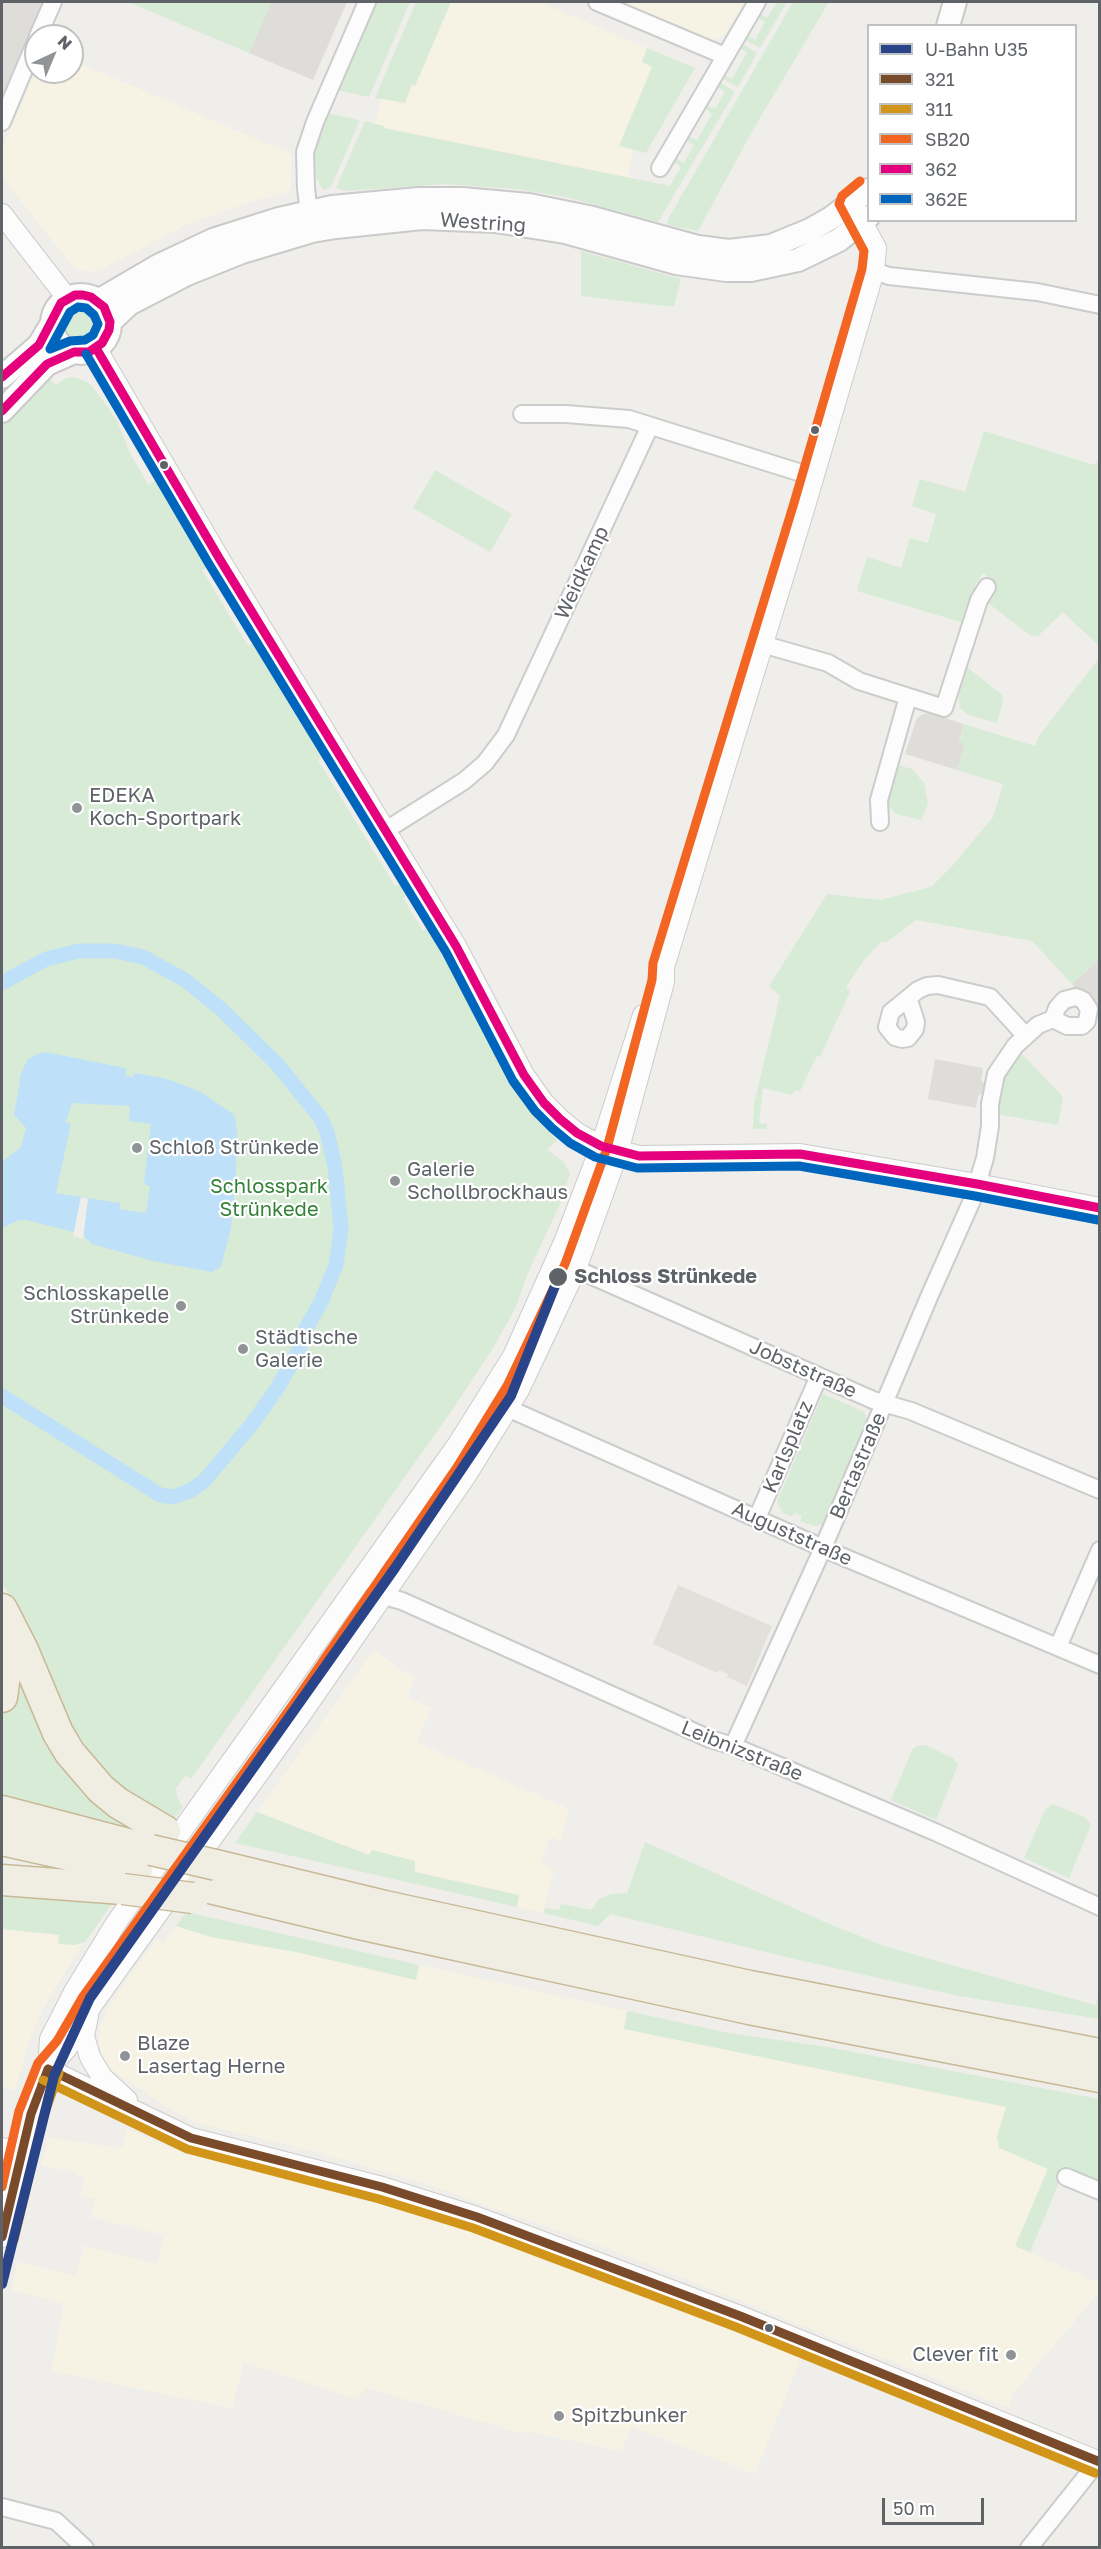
<!DOCTYPE html>
<html>
<head>
<meta charset="utf-8">
<style>
  body { margin:0 }
  #map { position:relative; width:1101px; height:2549px; overflow:hidden; background:#efeeea; font-family:"Golos Text",sans-serif }
  canvas { display:block }
  .frame { position:absolute; inset:0; border:3px solid #5f6368; pointer-events:none }
  .legend { position:absolute; left:867px; top:24px; width:210px; height:198px; box-sizing:border-box; background:#fff; border:2px solid #bfc1c3; margin:0; padding:8px 10px; list-style:none; font-size:18px; color:#5f6368 }
  .legend li { display:flex; align-items:center; gap:12px; height:30px }
  .legend b { width:30px; border:2px solid #bfc1c3 }
  .north { position:absolute; left:24px; top:24px; width:60px; height:60px; box-sizing:border-box; background:#fff; border:2px solid #bfc1c3; border-radius:50%; rotate:44deg; font-size:16px; font-weight:700; line-height:24px; text-align:center; color:#5f6368 }
  .north::after { content:''; display:block; margin:auto; width:21px; height:27px; background:#919496; clip-path:polygon(50% 0,100% 100%,50% 72%,0 100%) }
  .scale { position:absolute; left:882px; top:2498px; width:102px; height:27px; box-sizing:border-box; border:3px solid #5f6368; border-top:0; padding-left:8px; font-size:18px; line-height:21px; white-space:nowrap; color:#5f6368; -webkit-text-stroke:4px #fff; paint-order:stroke }
</style>
</head>
<body>
<div id="map">
<canvas width="1101" height="2549"></canvas>
<div class="frame"></div>
<ul class="legend">
<li><b style="height:8px;background:#294488"></b>U-Bahn U35</li>
<li><b style="height:8px;background:#7a4b2a"></b>321</li>
<li><b style="height:8px;background:#d1951a"></b>311</li>
<li><b style="height:8px;background:#f26522"></b>SB20</li>
<li><b style="height:8px;background:#e5007d"></b>362</li>
<li><b style="height:8px;background:#0065bd"></b>362E</li>
</ul>
<div class="north">N</div>
<div class="scale">50 m</div>
</div>
<script>
const ctx = document.querySelector('canvas').getContext('2d');
ctx.lineJoin = 'round';
function paint(path, color) {
  ctx.fillStyle = color;
  ctx.fill(path, 'evenodd');
}
function poly(rows) {
  const path = new Path2D();
  for (const r of rows) {
    if (r.length === 3) {
      path.moveTo(r[0] + r[2], r[1]);
      path.arc(r[0], r[1], r[2], 0, 2 * Math.PI);
      continue;
    }
    path.moveTo(r[0], r[1]);
    for (let i = 2; i < r.length; i += 2) path.lineTo(r[i], r[i + 1]);
  }
  return path;
}
function stroke(path, color, width, dash) {
  ctx.strokeStyle = color;
  ctx.lineWidth = width;
  ctx.lineCap = dash ? 'butt' : 'round';
  ctx.setLineDash(dash || []);
  ctx.stroke(path);
}
function label(font, color, halo, rows, align = 'center') {
  ctx.font = font + ' "Golos Text",sans-serif';
  ctx.lineWidth = 4.5;
  ctx.setLineDash([]);
  ctx.textBaseline = 'middle';
  ctx.strokeStyle = halo;
  ctx.fillStyle = color;
  for (const [text, x, y, turn = 0] of rows) {
    ctx.save();
    ctx.translate(x, y);
    ctx.rotate((+turn || 0) * Math.PI / 180);
    ctx.textAlign = isNaN(turn) ? turn : align;
    if (halo) ctx.strokeText(text, 0, 0);
    ctx.fillText(text, 0, 0);
    ctx.restore();
  }
}
paint(poly([
  [451,2,539,2,647,48,642,62,653,67,620,146,633,149,628,174,631,175,630,178,384,128,375,124,381,98,412,85,415,86],
  [621,2,745,2,723,36,714,40],
  [72,60,291,154,291,188,288,192,249,202,188,224,101,269,90,272,75,269,2,177,2,149,36,71,72,72],
  [374,1650,404,1672,415,1677,407,1697,431,1708,417,1742,569,1809,561,1841,552,1837,549,1840,541,1862,554,1871,543,1913,517,1907,519,1895,415,1872,414,1861,372,1850,370,1855,257,1812],
  [176,1926,211,1937,296,1952,415,1980,419,1965,627,2011,624,2029,1007,2107,997,2137,999,2148,1048,2169,1016,2246,1099,2283,1099,2292,1013,2394,1009,2408,613,2250,414,2180,313,2151,197,2123,173,2111,112,2070,104,2060,99,2045,100,2027,107,2008,157,1939,163,1943],
  [2,1929,59,1935,59,1944,82,1944,44,2007,29,2041,15,2091,2,2086],
  [127,2129,186,2154,306,2181,404,2208,609,2281,801,2358,755,2474,632,2427,621,2451,525,2431,524,2434,367,2388,356,2399,244,2362,232,2408,51,2371,64,2304,11,2290,18,2262,76,2276,84,2246,157,2264,164,2235,91,2217,95,2199,80,2196,85,2181,84,2177,77,2176,77,2173,42,2165,48,2138,122,2148]
]), '#f7f3e4');
paint(poly([
  [2,2,46,2,2,105],
  [271,2,347,2,313,80,249,53],
  [929,713,964,724,959,741,965,744,957,770,905,754,917,718,923,714],
  [1099,959,1099,1013,1096,1017,1072,984],
  [935,1059,983,1068,981,1080,985,1084,982,1093,978,1096,976,1108,928,1099]
]), '#dfddda');
paint(poly([
  [678,1585,772,1626,747,1686,727,1677,728,1674,719,1670,717,1673,653,1644]
]), '#e2e0da');
paint(poly([
  [128,2,271,2,249,53],
  [374,2,410,2,369,97,336,90],
  [416,2,451,2,415,86,412,85,405,103,375,98],
  [777,2,787,2,760,48,744,39,747,35,755,40,765,22,757,17,759,13,767,18],
  [793,2,829,2,754,128,698,231,668,225,667,221],
  [741,43,757,53,738,87,721,78,724,75,732,79,747,52,739,48],
  [647,48,695,68,646,153,619,146,652,67,642,62],
  [719,82,735,92,658,222,566,197,516,189,445,184,347,191,336,188,365,121,384,126,384,128,670,186,681,167,673,161,676,158,684,163,694,145,686,140,687,136,697,140,712,114,704,108,706,105,715,109,725,92,717,87],
  [326,113,360,120,331,187,323,190,316,177,314,155,316,139],
  [581,251,681,279,674,307,581,296],
  [81,326,21],
  [43,372,55,385,67,378,74,377,87,382,93,387,117,420,129,451,148,485,160,478,212,564,202,570,248,646,259,640,308,720,305,722,325,755,318,760,395,886,406,880,413,892,403,898,423,931,433,925,452,957,496,1055,521,1097,536,1119,557,1140,547,1150,564,1162,570,1174,560,1204,527,1275,516,1307,493,1348,455,1406,191,1779,186,1775,176,1788,177,1797,183,1807,173,1821,113,1781,85,1749,65,1714,24,1616,2,1584,2,422],
  [984,431,1094,465,1099,459,1099,646,1063,612,1038,636,1031,636,988,603,987,601,995,583,983,573,976,584,964,623,857,591,867,557,901,568,910,538,928,543,936,514,912,506,920,479,965,492],
  [435,470,512,514,490,552,413,508],
  [1099,658,1099,959,1072,984,1032,941,916,920,887,942,881,942,864,960,846,987,850,992,820,1057,817,1056,800,1091,795,1090,792,1095,763,1088,759,1123,767,1124,767,1129,753,1129,754,1104,780,996,769,986,827,894,880,900,931,887,953,865,993,817,1003,784,957,770,965,744,959,742,964,724,1035,746,1039,736],
  [967,667,1002,695,1003,701,997,723,968,715,960,708,958,698],
  [893,764,912,769,924,783,928,804,921,820,896,814,887,804,885,797],
  [1022,1054,1063,1097,1058,1125,996,1114,1001,1084,1013,1064],
  [823,1394,863,1411,867,1418,822,1525,814,1526,800,1521,802,1516,795,1513,792,1517,783,1513,777,1502],
  [11,1673,29,1680,140,1830,2,1795,2,1709],
  [925,1745,953,1758,958,1765,936,1820,891,1800,912,1750,917,1746],
  [1052,1804,1085,1817,1091,1825,1069,1878,1024,1858,1045,1810],
  [257,1812,369,1855,372,1850,415,1861,415,1872,519,1895,517,1907,235,1843],
  [645,1842,827,1923,887,1947,1095,2005,1099,1994,1099,2019,959,1996,799,1960,610,1914,598,1926,543,1913,545,1908,559,1910,561,1904,592,1910,599,1899,611,1894,627,1893],
  [2,1893,114,1901,85,1942,74,1945,58,1944,59,1935,2,1929],
  [186,1912,419,1965,416,1980,296,1952,211,1937,176,1926],
  [627,2011,729,2033,827,2047,1099,2099,1099,2184,1063,2173,1030,2252,1015,2246,1048,2169,999,2148,997,2137,1006,2107,624,2029]
]), '#d8ebd6');
paint(poly([
  [46,1052,125,1068,126,1076,133,1077,135,1073,168,1079,201,1092,233,1114,235,1117,237,1131,236,1175,231,1228,221,1267,212,1272,153,1261,92,1244,82,1234,26,1220,19,1220,2,1228,2,1162,21,1147,26,1128,14,1115,21,1074,27,1060,37,1054],
  [72,1103,130,1106,129,1121,151,1124,144,1184,150,1186,146,1213,120,1209,120,1203,56,1193,71,1124,66,1122]
]), '#bfe0f9');
paint(poly([
  [81,1197,88,1199,83,1239,73,1236]
]), '#efeeea');
stroke(poly([
  [2,983,46,959,79,951,115,951,143,957,185,980,221,1009,277,1064,320,1117,327,1132,335,1167,341,1228,336,1265,321,1302,304,1332,298,1352,278,1387,252,1424,204,1481,192,1490,173,1497,160,1495,2,1396]
]), '#bfe0f9', 15);
const minor = poly([
  [597,2,725,56],
  [38,36,53,2],
  [2,122,36,41],
  [660,168,757,2],
  [310,221,306,188,305,152,315,122,367,2],
  [874,271,889,276,1037,292,1100,305],
  [522,414,566,414,629,419,814,477],
  [762,644,828,663,859,681,944,708,979,600,987,587],
  [880,822,879,800,908,697],
  [386,830,464,781,485,763,506,735,650,426],
  [909,1000,916,1022,915,1029,908,1038,902,1039,895,1037,887,1027,891,1012,918,990,927,986,938,985,990,997,1025,1035],
  [576,1269,873,1400,911,1411,1100,1490],
  [487,1399,841,1556,1100,1665],
  [757,1518,819,1376],
  [369,1569,376,1588,384,1596,402,1601,710,1739,733,1746,935,1832,1100,1907],
  [1058,1647,1100,1550],
  [733,1746,823,1548,929,1297,973,1198,985,1158,990,1126,990,1104,996,1074,1015,1046,1038,1025,1053,1019,1057,1008,1064,1000,1076,997,1083,1000,1089,1009,1087,1021,1082,1026,1067,1026,1053,1019],
  [1066,2177,1100,2191],
  [2,2507,56,2521,85,2548],
  [1029,2548,1100,2459]
]);
const tertiary = poly([
  [2,214,67,298],
  [96,348,219,558,456,946,524,1075,544,1103,560,1119,577,1133,601,1146,639,1156,800,1154,977,1184,1100,1208],
  [88,2016,84,2036,90,2057,102,2077,127,2100],
  [48,2069,67,2048,92,2005,302,1713,467,1474,519,1390,576,1269,618,1152,664,982,664,967,805,506,874,271,876,248,855,209],
  [48,2069,191,2138,382,2187,477,2217,740,2316,1100,2462],
  [2,2148,21,2152],
  [2,2237,31,2114,48,2069,50,2039,74,1992,116,1923,458,1444,513,1356,565,1240,601,1146,643,1015]
]);
const secondary = poly([
  [948,26,955,2],
  [81,324,29],
  [98,301,158,266,213,240,279,219,332,207,419,199,462,199,529,205,593,218,698,247,729,251,771,246,810,230,831,218,868,190],
  [110,322,129,304,187,274,242,252,312,231,336,227,422,218,495,221,565,232,676,263,726,270,751,270,798,260,839,240,868,217],
  [2,377,39,345,51,325],
  [2,411,47,364,74,352]
]);
const motorway = poly([
  [2,1609,23,1650,58,1733,70,1753,101,1789,118,1803,165,1831],
  [2,1631,7,1662,2,1697],
  [2,1811,151,1850],
  [2,1840,137,1870],
  [216,1865,385,1906,750,1986,1100,2054],
  [2,1880,123,1889],
  [201,1886,359,1924,749,2009,1100,2077]
]);
stroke(minor, '#cbcccc', 20);
stroke(tertiary, '#cbcccc', 22);
stroke(secondary, '#cacacb', 26);
stroke(motorway, '#c8b996', 33);
stroke(minor, '#fdfcfc', 16);
stroke(tertiary, '#fdfcfc', 20);
stroke(secondary, '#fdfcfc', 22);
stroke(motorway, '#f0ede3', 30);
const motorwayBridge = poly([
  [151,1850,216,1865],
  [123,1889,193,1898]
]);
stroke(motorwayBridge, '#c8b996', 33, []);
stroke(motorwayBridge, '#f0ede3', 30);
stroke(poly([
  [48,2069,191,2138,382,2187,477,2217,740,2316,1100,2462],
  [2,2237,31,2114,48,2069]
]), '#7a4b2a', 9);
stroke(poly([
  [43,2080,187,2149,379,2199,473,2228,736,2327,1095,2473],
  [14,2240,43,2118,59,2073]
]), '#d1951a', 9);
stroke(poly([
  [2,2187,19,2111,38,2063,57,2041,82,1998,292,1706,457,1467,508,1384,565,1264,607,1148,652,980,653,963,794,503,862,269,864,251,839,204,842,196,860,181]
]), '#f26522', 9);
stroke(poly([
  [96,348,219,558,456,946,524,1075,544,1103,560,1119,577,1133,601,1146,639,1156,800,1154,977,1184,1100,1208],
  [2,377,39,345,61,303,75,295,83,295,91,297,104,307,110,322,109,330,102,343,89,352,74,352,47,364,2,411]
]), '#e5007d', 9);
stroke(poly([
  [78,307,86,308,94,315,98,324,93,335,85,340,70,341,50,349,70,312,78,307],
  [86,354,209,564,446,952,513,1081,535,1111,552,1128,570,1143,595,1157,637,1168,799,1166,975,1196,1098,1220]
]), '#0065bd', 9);
stroke(poly([
  [2,2284,54,2076,90,1998,395,1568,511,1396,559,1276]
]), '#294488', 10);
for (const [x, y, r, color] of [
  [815,430,5,"#5f6368"],
  [164,465,5,"#5f6368"],
  [77,808,6,"#919496"],
  [137,1148,6,"#919496"],
  [395,1181,6,"#919496"],
  [558,1277,10,"#5f6368"],
  [181,1306,6,"#919496"],
  [243,1349,6,"#919496"],
  [125,2056,6,"#919496"],
  [769,2328,5,"#5f6368"],
  [1011,2355,6,"#919496"],
  [559,2416,6,"#919496"]
]) {
  const dot = new Path2D();
  dot.arc(x, y, r, 0, 2 * Math.PI);
  ctx.fillStyle = color;
  ctx.fill(dot);
  stroke(dot, '#fff', 2);
}
label('20px', '#5f6368', '#fff', [
  ["Westring",483,223,4],
  ["Weidkamp",582,573,-65],
  ["Jobststraße",803,1369,24],
  ["Karlsplatz",788,1447,-67],
  ["Bertastraße",858,1466,-67],
  ["Auguststraße",792,1534,24],
  ["Leibnizstraße",742,1751,22]
]);
label('20px', '#5f6368', '#fff', [
  ["EDEKA",89,796],
  ["Koch-Sportpark",89,819],
  ["Schloß Strünkede",149,1148],
  ["Galerie",407,1170],
  ["Schollbrockhaus",407,1193],
  ["Schlosskapelle",169,1294,"right"],
  ["Strünkede",169,1317,"right"],
  ["Städtische",255,1338],
  ["Galerie",255,1361],
  ["Blaze",137,2044],
  ["Lasertag Herne",137,2067],
  ["Clever fit",999,2355,"right"],
  ["Spitzbunker",571,2416]
], 'left');
label('20px', '#348238', '#fff', [
  ["Schlosspark",269,1187],
  ["Strünkede",269,1210]
]);
label('bold 20px', '#5f6368', '#fff', [
  ["Schloss Strünkede",574,1277]
], 'left');
</script>
</body>
</html>
